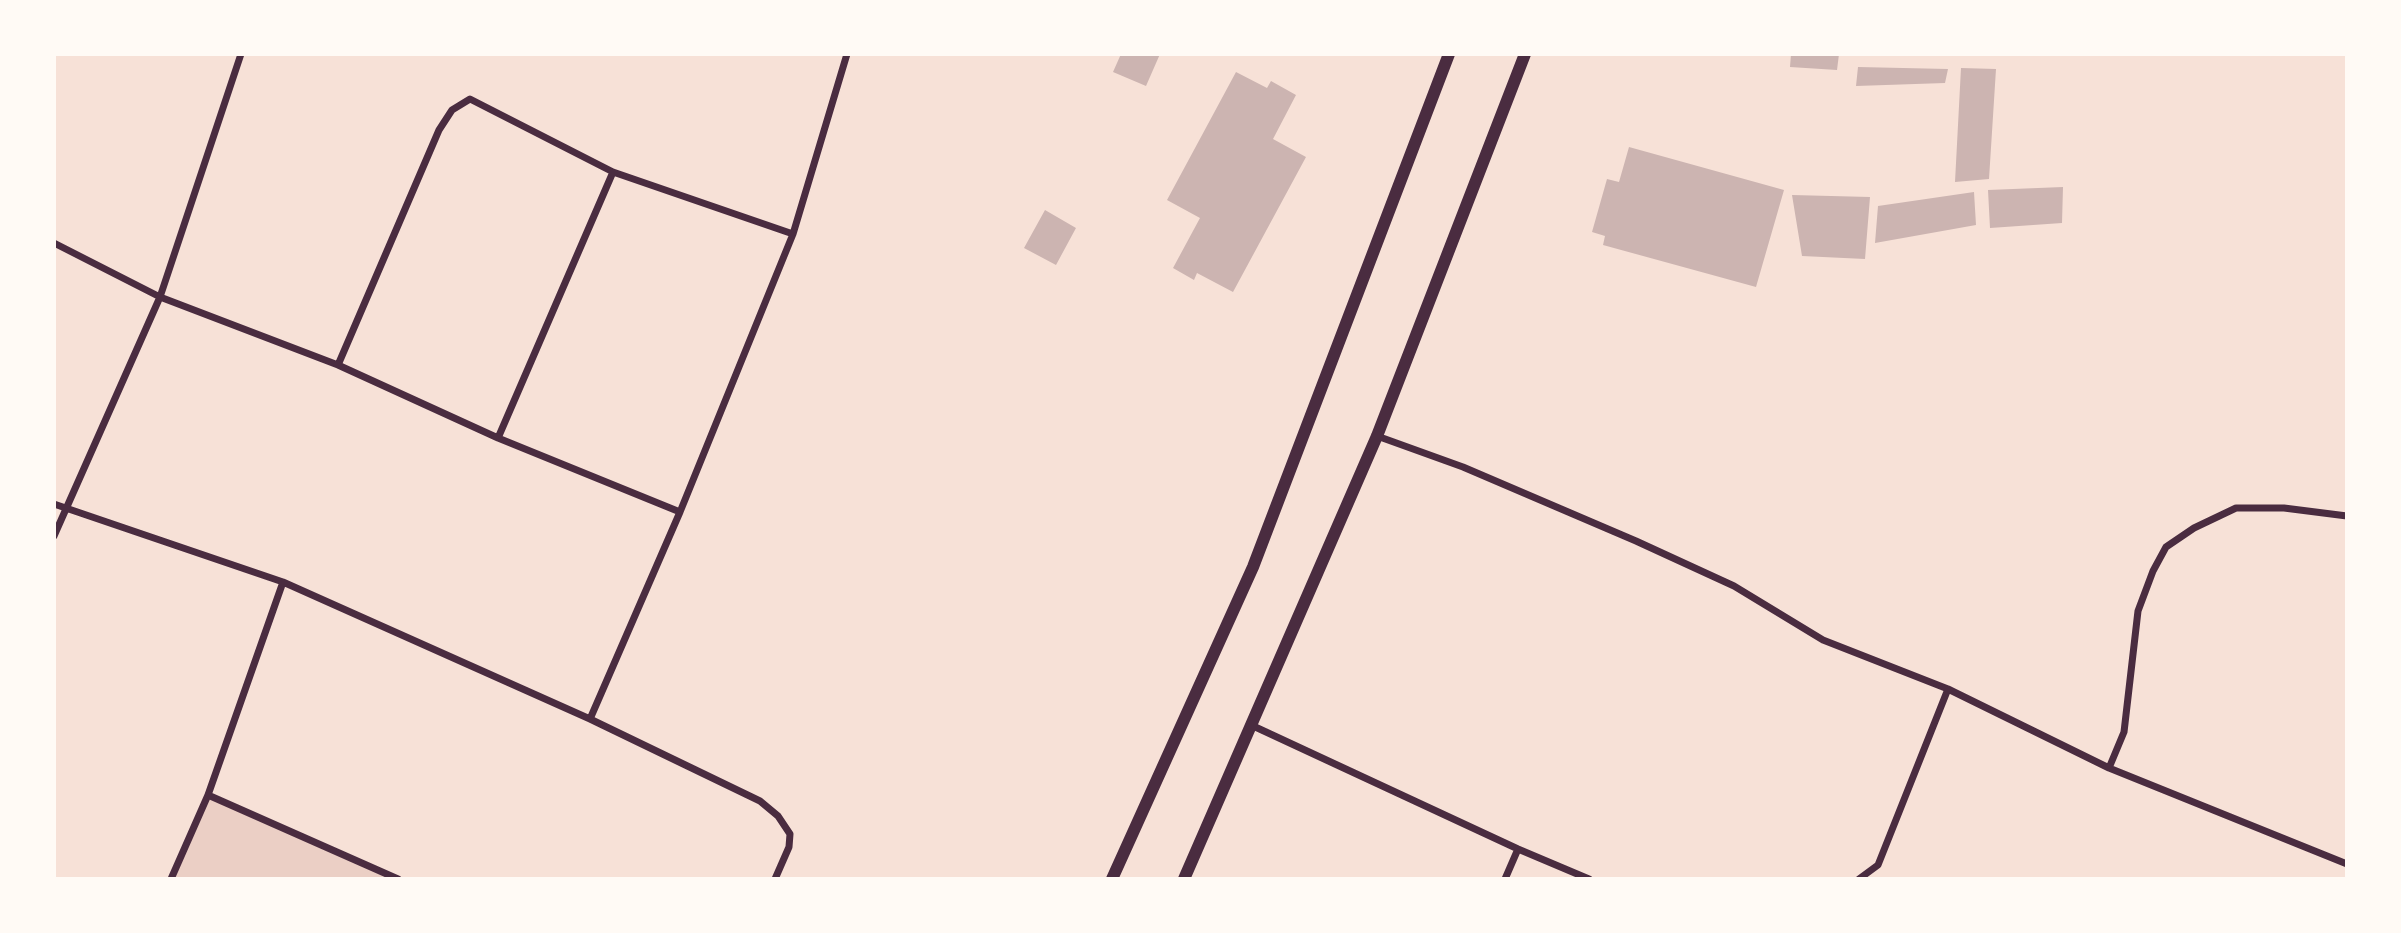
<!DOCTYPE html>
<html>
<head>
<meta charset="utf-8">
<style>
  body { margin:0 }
  #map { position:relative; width:2401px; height:933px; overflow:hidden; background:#f7e1d7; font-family:Barlow,sans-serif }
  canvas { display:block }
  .frame { position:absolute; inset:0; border:56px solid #fffaf5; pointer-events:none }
</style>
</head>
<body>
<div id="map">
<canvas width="2401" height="933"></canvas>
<div class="frame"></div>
</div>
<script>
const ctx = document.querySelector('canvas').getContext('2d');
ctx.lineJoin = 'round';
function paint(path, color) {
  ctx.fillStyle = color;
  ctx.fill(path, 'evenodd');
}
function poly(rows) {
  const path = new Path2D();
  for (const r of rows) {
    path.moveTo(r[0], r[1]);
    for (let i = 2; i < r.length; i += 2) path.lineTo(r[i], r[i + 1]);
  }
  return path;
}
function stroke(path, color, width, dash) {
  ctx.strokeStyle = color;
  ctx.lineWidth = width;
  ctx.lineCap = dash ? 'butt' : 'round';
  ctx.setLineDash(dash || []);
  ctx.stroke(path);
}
paint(poly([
  [208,795,398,879,171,879]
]), '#ebcfc5');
paint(poly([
  [1121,54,1160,54,1146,86,1113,72],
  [1791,54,1839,54,1837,70,1790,67],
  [1858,67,1948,69,1945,83,1856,86],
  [1961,68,1996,69,1989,179,1955,182],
  [1236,72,1267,88,1271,81,1296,95,1273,139,1306,157,1233,292,1197,273,1194,280,1173,268,1200,218,1167,200],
  [1629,147,1784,190,1756,287,1603,245,1605,236,1592,232,1607,179,1619,182],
  [2063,187,2062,223,1990,228,1988,190],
  [1974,192,1976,225,1875,243,1878,206],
  [1792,195,1870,197,1865,259,1802,256],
  [1045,210,1076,228,1056,265,1024,248]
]), '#ccb4b1');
stroke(poly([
  [54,243,160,297,338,365,498,438,680,512],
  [338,365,439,130,452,110,470,99,613,172,793,234],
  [1377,436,1463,467,1636,541,1734,586,1823,640,1948,689,2109,768,2347,864],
  [498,438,613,172],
  [54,504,283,582,590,719,760,801,778,816,790,834,789,847,775,879],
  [54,536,160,297,241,54],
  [590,719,680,512,793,234,847,54],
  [1251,725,1518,849,1589,879],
  [2109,768,2124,732,2138,611,2153,571,2166,547,2194,528,2236,508,2284,508,2347,516],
  [208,795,398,879],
  [171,879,208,795,283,582],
  [1505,879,1518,849],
  [1859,879,1878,865,1948,689]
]), '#4a2c40', 7);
stroke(poly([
  [1112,879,1253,567,1449,54],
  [1184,879,1377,436,1525,54]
]), '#4a2c40', 12);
</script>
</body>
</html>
